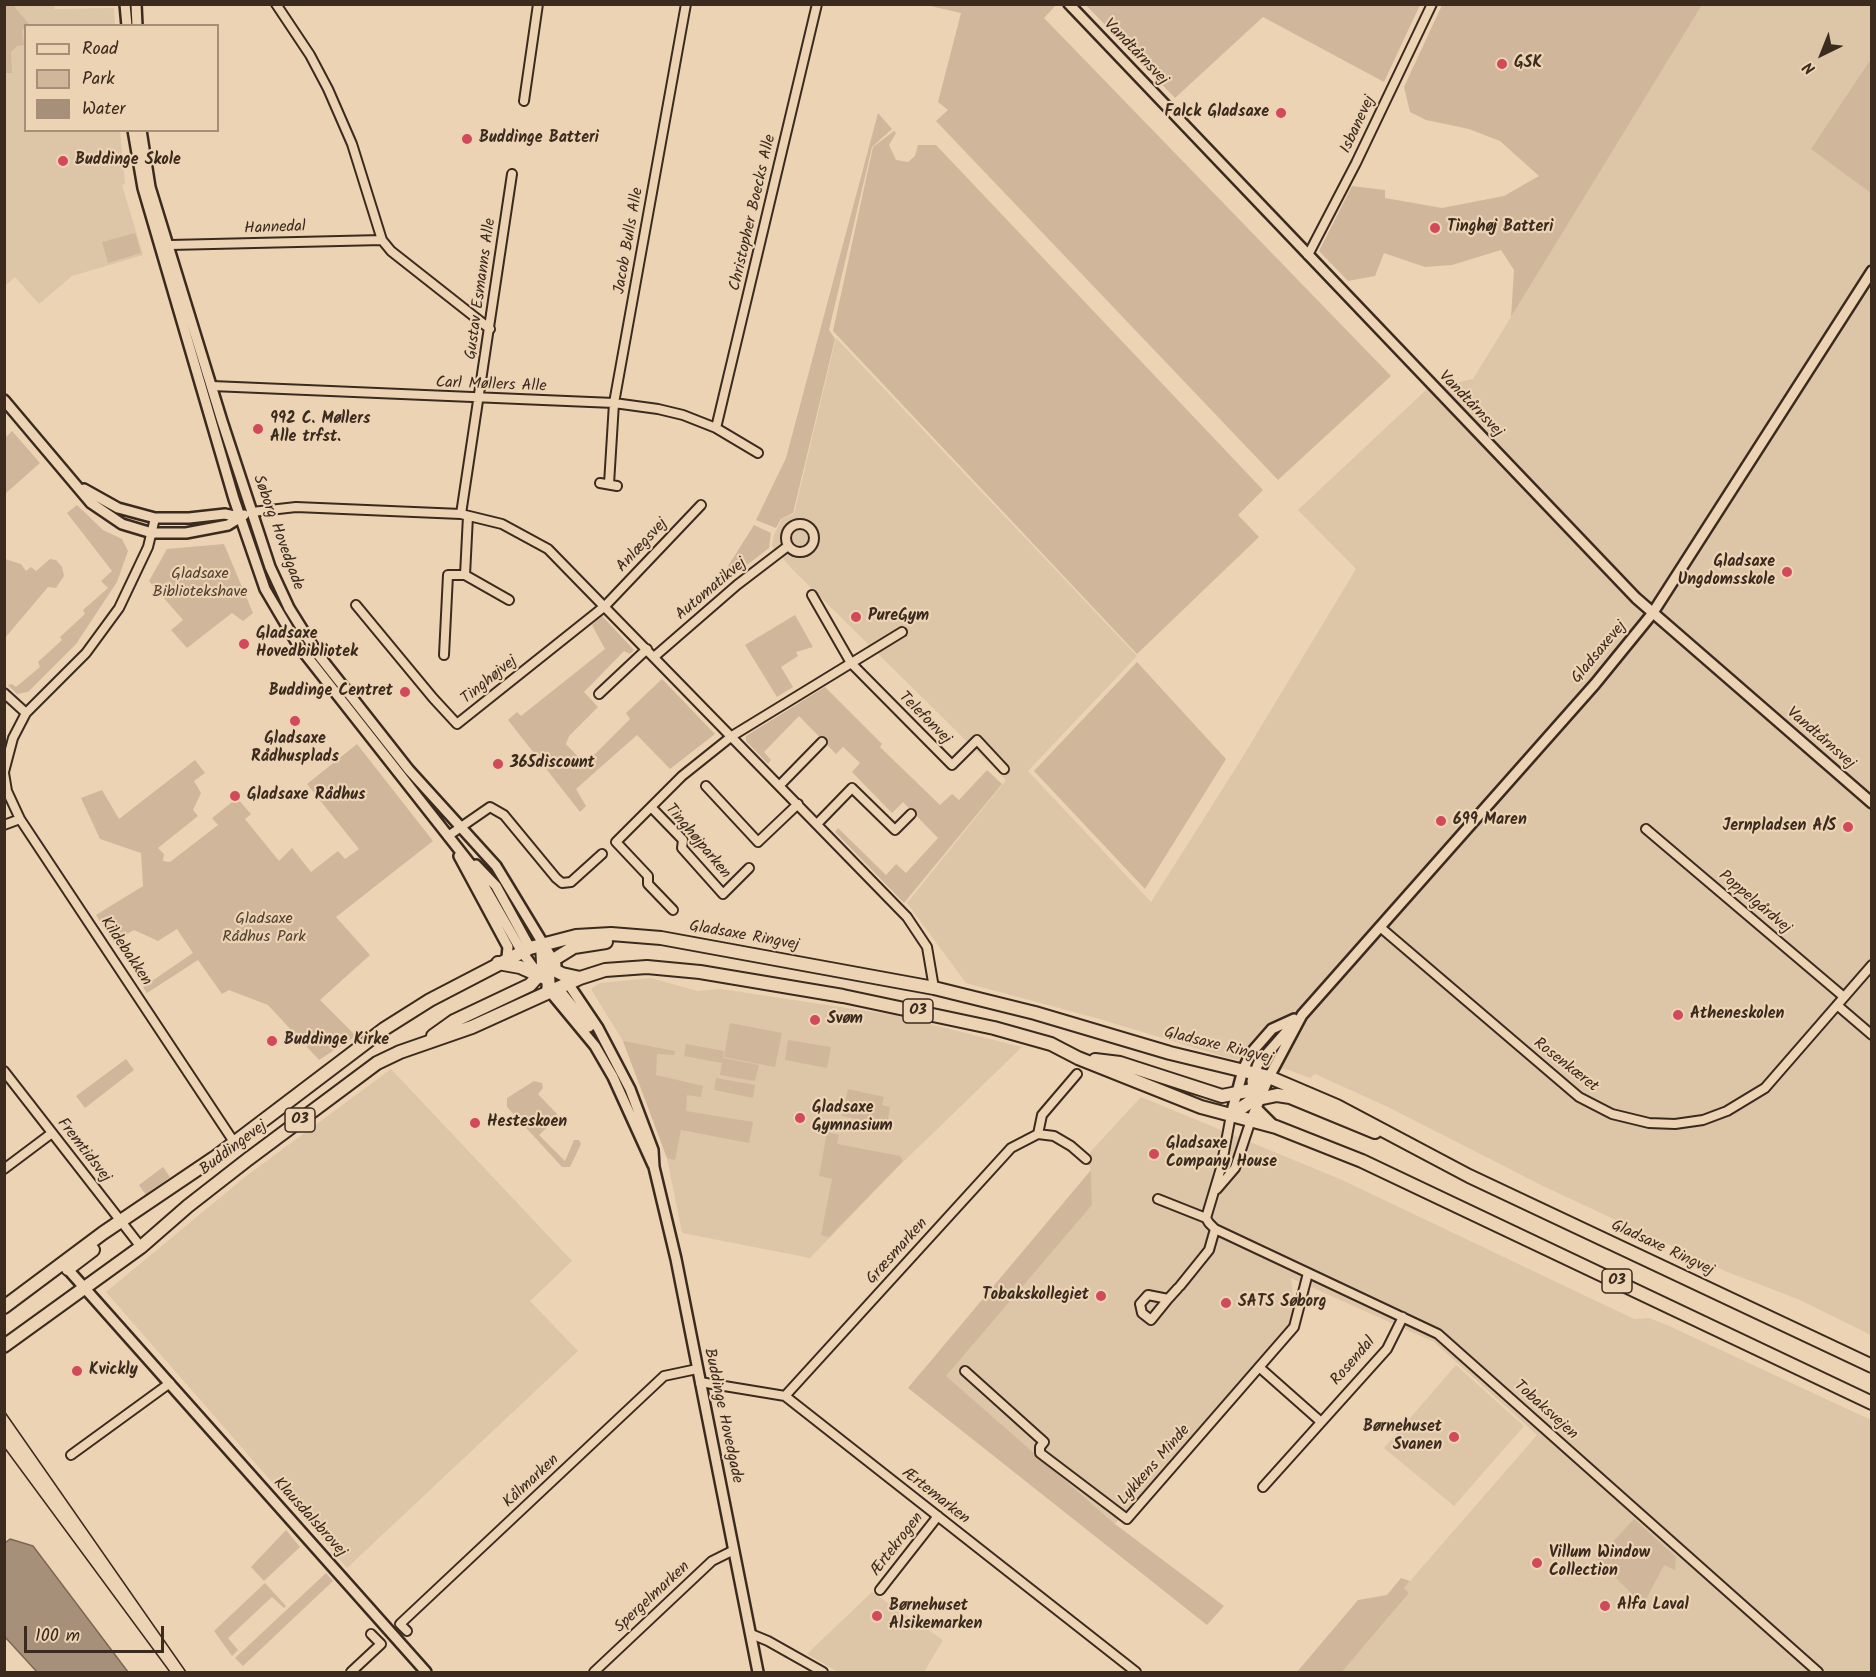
<!DOCTYPE html>
<html>
<head>
<meta charset="utf-8">
<style>
  body { margin:0 }
  #map { position:relative; width:1876px; height:1677px; overflow:hidden; background:#ecd3b4; font-family:Kalam,sans-serif }
  canvas { display:block }
  .frame { position:absolute; inset:0; border:6px solid #3b2a1e; pointer-events:none }
  .legend { position:absolute; left:24px; top:24px; width:195px; height:108px; box-sizing:border-box; background:#ecd3b4; border:2px solid #a58f78; margin:0; padding:8px 10px; list-style:none; font-size:18px; color:#3b2a1e }
  .legend li { display:flex; align-items:center; gap:12px; height:30px }
  .legend b { width:30px; border:2px solid #a58f78 }
  .north { position:absolute; left:1792px; top:24px; width:60px; height:60px; -webkit-text-stroke:4px #ecd3b4; paint-order:stroke; rotate:223deg; font-size:16px; font-weight:700; line-height:24px; text-align:center; color:#3b2a1e }
  .north::after { content:''; display:block; margin:auto; width:21px; height:27px; background:#3b2a1e; clip-path:polygon(50% 0,100% 100%,50% 72%,0 100%) }
  .scale { position:absolute; left:24px; top:1626px; width:140px; height:27px; box-sizing:border-box; border:3px solid #3b2a1e; border-top:0; padding-left:8px; font-size:18px; line-height:21px; white-space:nowrap; color:#3b2a1e; -webkit-text-stroke:4px #ecd3b4; paint-order:stroke }
</style>
</head>
<body>
<div id="map">
<canvas width="1876" height="1677"></canvas>
<div class="frame"></div>
<ul class="legend">
<li><b style="height:8px;background:#ecd3b4"></b>Road</li>
<li><b style="height:16px;background:#d0b79c"></b>Park</li>
<li><b style="height:16px;background:#a79079"></b>Water</li>
</ul>
<div class="north">N</div>
<div class="scale">100 m</div>
</div>
<script>
const ctx = document.querySelector('canvas').getContext('2d');
ctx.lineJoin = 'round';
function paint(path, color) {
  ctx.fillStyle = color;
  ctx.fill(path, 'evenodd');
}
function poly(rows) {
  const path = new Path2D();
  for (const r of rows) {
    if (r.length === 3) {
      path.moveTo(r[0] + r[2], r[1]);
      path.arc(r[0], r[1], r[2], 0, 2 * Math.PI);
      continue;
    }
    path.moveTo(r[0], r[1]);
    for (let i = 2; i < r.length; i += 2) path.lineTo(r[i], r[i + 1]);
  }
  return path;
}
function stroke(path, color, width, dash) {
  ctx.strokeStyle = color;
  ctx.lineWidth = width;
  ctx.lineCap = dash ? 'butt' : 'round';
  ctx.setLineDash(dash || []);
  ctx.stroke(path);
}
function label(font, color, halo, rows, align = 'center') {
  ctx.font = font + ' Kalam,sans-serif';
  ctx.lineWidth = 4.5;
  ctx.setLineDash([]);
  ctx.textBaseline = 'middle';
  ctx.strokeStyle = halo;
  ctx.fillStyle = color;
  for (const [text, x, y, turn = 0] of rows) {
    ctx.save();
    ctx.translate(x, y);
    ctx.rotate((+turn || 0) * Math.PI / 180);
    ctx.textAlign = isNaN(turn) ? turn : align;
    if (halo) ctx.strokeText(text, 0, 0);
    ctx.fillText(text, 0, 0);
    ctx.restore();
  }
}
paint(poly([
  [5,5,54,5,55,9,114,8,115,25,26,26,26,130,120,131,125,184,122,185,143,255,72,276,39,304,15,277,5,286],
  [1702,5,1871,5,1871,1335,1800,1300,1725,1271,1543,1186,1388,1107,1315,1074,1310,1078,1289,1070,1225,1057,1096,1018,966,983,907,903,1006,780,793,570,772,546,774,535,782,519,794,514,836,338,1137,656,1028,771,1151,902,1239,763,1356,569,1298,510,1427,389,1473,379],
  [651,978,697,991,721,989,893,1015,1022,1047,899,1166,810,1258,682,1233,667,1158,623,1041,592,991,592,988,600,983],
  [391,1069,572,1261,530,1301,578,1351,347,1568,106,1292,245,1177],
  [1141,1097,1342,1180,1634,1319,1649,1318,1667,1325,1871,1420,1871,1672,1342,1672,1409,1593,1404,1588,1537,1435,1434,1342,1291,1278,1294,1304,1289,1324,1115,1524,945,1376,1092,1205,1091,1170,1086,1159,1092,1150],
  [1456,1365,1524,1426,1454,1506,1384,1448],
  [872,1592,943,1640,924,1672,838,1672,807,1654]
]), '#ddc5a7');
paint(poly([
  [5,4,13,5,29,24,22,31,24,45,17,46,11,52,12,73,5,73],
  [926,5,1056,5,1044,18,1391,376,1278,480,936,121,948,110,938,102,961,13],
  [1086,5,1420,5,1384,82,1263,17,1175,98],
  [1442,5,1702,5,1511,317,1514,270,1501,250,1452,265,1425,267,1384,253,1375,276,1348,281,1319,251,1352,186,1385,190,1385,198,1442,208,1504,196,1539,176,1500,141,1469,129,1426,120,1410,112,1404,87],
  [1871,59,1871,193,1811,149],
  [878,113,892,129,872,147,829,330,835,339,793,513,781,519,776,528,756,520,786,458],
  [894,131,896,133,889,145,896,160,908,162,915,156,918,145,936,145,1263,490,1238,515,1259,537,1137,654,833,331,873,147],
  [135,233,141,253,108,263,102,242],
  [12,431,40,463,5,494,5,438],
  [77,505,103,530,122,539,128,551,117,582,76,644,28,692,17,694,8,685,12,684,16,687,40,667,38,662,62,640,60,637,85,614,83,610,108,588,101,581,112,571,67,513],
  [754,525,771,533,769,548,711,593],
  [224,544,253,613,243,621,232,613,187,648,171,630,183,620,149,581,167,549],
  [5,559,21,564,26,571,31,567,36,571,50,559,56,560,62,567,64,576,56,588,48,587,5,638],
  [795,615,813,647,796,652,798,656,781,667,793,687,777,697,745,645],
  [602,616,634,650,630,654,624,651,584,692,598,707,569,736,566,744,585,764,630,719,626,713,662,679,715,734,670,769,637,735,576,789,586,806,580,812,508,720,517,712,521,716,605,649,592,625],
  [1137,662,1226,759,1145,889,1034,771],
  [825,687,882,744,880,747,940,805,952,794,959,800,987,770,1002,784,904,903,835,832,838,828,886,875,896,864,906,873,938,838,903,802,892,813,852,772,860,763,843,747,836,754,799,716,764,752,771,760,768,764,746,741,746,736],
  [357,744,433,841,336,917,370,955,320,1000,356,1036,319,1060,268,1005,229,990,222,994,198,960,147,993,143,987,193,953,177,929,158,941,134,930,113,942,96,915,143,886,141,853,100,839,81,798,102,790,119,819,195,760,205,773,194,781,201,793,193,810,198,816,158,848,164,854,163,861,170,862,218,825,212,818,237,798,251,814,245,819,279,861,292,848,311,872,338,851,345,859,359,849,307,784],
  [730,1023,782,1033,775,1067,724,1057],
  [788,1040,831,1047,827,1068,785,1060],
  [623,1041,675,1051,674,1055,657,1054,656,1075,703,1086,701,1097,687,1095,686,1111,753,1122,749,1143,681,1130,675,1160,667,1158],
  [686,1044,724,1051,723,1058,759,1065,755,1081,720,1075,722,1063,684,1056],
  [126,1059,134,1070,85,1108,76,1096],
  [716,1078,755,1085,753,1098,714,1090],
  [534,1081,542,1083,543,1088,538,1094,557,1114,555,1120,539,1135,565,1161,574,1140,579,1140,581,1144,570,1167,562,1167,507,1107,507,1098],
  [848,1089,884,1097,882,1105,890,1107,887,1125,842,1116],
  [827,1132,839,1135,837,1144,900,1156,903,1161,829,1237,821,1235,832,1179,819,1176],
  [163,1167,170,1177,146,1195,139,1185],
  [1091,1170,1092,1205,946,1376,1115,1524,1224,1606,1207,1625,908,1388],
  [1634,1519,1676,1557,1675,1570,1664,1565,1643,1605,1597,1559],
  [286,1530,300,1547,264,1581,251,1567],
  [326,1573,333,1581,243,1666,235,1658],
  [1401,1578,1410,1581,1404,1588,1409,1593,1342,1672,1297,1672,1358,1600,1387,1595],
  [265,1583,286,1606,284,1608,272,1597,228,1638,238,1650,232,1656,214,1631]
]), '#d0b79c');
const water = poly([
  [10,1539,33,1546,128,1672,37,1672,5,1637,5,1543,10,1539]
]);
paint(water, '#a79079');
stroke(water, '#7c6755', 1.5);
const minor = poly([
  [276,4,310,55,328,89,352,144,382,240,391,251,490,329],
  [524,101,538,4],
  [170,245,382,240],
  [1308,255,1356,163,1432,4],
  [212,386,614,403,658,409,683,415,716,428,758,453],
  [716,428,817,4],
  [600,483,617,486],
  [609,484,614,403,686,4],
  [252,512,296,507,461,514,502,524,548,549,907,917,927,947,934,988],
  [461,514,512,174],
  [468,516,465,575,509,600],
  [800,538,14],
  [812,595,851,663,952,765,977,740,1004,769],
  [356,605,433,698,457,724,605,606,701,505],
  [444,655,448,575,465,575],
  [654,657,737,585,788,546],
  [4,693,26,713],
  [599,694,647,649],
  [4,772,13,738,26,713,86,653,119,608,148,547,155,518],
  [4,773,7,791,20,819,234,1142],
  [780,785,822,742],
  [706,786,758,842,798,804],
  [651,807,683,840,682,848,723,894,749,868],
  [817,824,852,788,895,830,911,814],
  [4,825,20,819],
  [1646,829,1844,997],
  [448,836,490,807,504,815,556,878,562,883,571,882,602,854],
  [673,910,648,884,648,876,616,842,682,776,732,736,902,632],
  [1380,927,1579,1097,1612,1114,1649,1123,1675,1124,1703,1120,1727,1111,1765,1088,1872,965],
  [1837,1005,1872,1035],
  [4,1071,141,1247],
  [1231,1115,1221,1168,1206,1218,1209,1223,1215,1229,1438,1334,1818,1672],
  [1038,1134,1042,1115,1077,1074],
  [4,1169,52,1133],
  [1217,1189,1235,1168,1251,1120],
  [1158,1199,1206,1218],
  [1180,1286,1209,1250,1215,1229],
  [1168,1299,1151,1320,1142,1313,1140,1304,1148,1295,1168,1299,1178,1288],
  [1259,1367,1320,1421],
  [965,1371,1044,1442,1040,1447,1040,1453,1127,1519,1294,1327,1308,1273],
  [700,1382,785,1396,1136,1672],
  [785,1396,1011,1148,1038,1134,1054,1136,1071,1146,1086,1159],
  [71,1455,170,1383],
  [1263,1487,1387,1349,1403,1317],
  [880,1590,938,1516],
  [407,1631,400,1624,664,1376,697,1369],
  [751,1634,768,1641,823,1672],
  [351,1672,381,1644,371,1634],
  [594,1672,712,1561,734,1550]
]);
const tertiary = poly([
  [125,4,127,26],
  [136,4,137,26],
  [1069,4,1636,598,1872,803],
  [133,130,143,188,234,499,265,589,298,645,475,870,522,952,538,974],
  [141,130,150,187,222,421,270,567,289,608,317,653,409,770,496,866,556,965],
  [4,400,91,503,122,524,152,533,186,533,228,525,244,515],
  [84,489,118,508,155,518,189,518,225,514,239,517],
  [459,856,508,947,507,958],
  [476,865,496,886,530,948],
  [565,979,598,1028,630,1089,653,1150,654,1167,676,1259,758,1672],
  [547,988,595,1046,613,1077,653,1165],
  [558,988,589,1027],
  [1231,1115,1243,1070,1251,1053,1272,1029,1294,1019],
  [1251,1120,1269,1077,1302,1015,1595,684,1652,614,1872,271],
  [1273,1125,1256,1108,1252,1081,1258,1064,1294,1023],
  [65,1266,426,1672]
]);
const primary = poly([
  [498,963,520,967,545,978],
  [545,965,562,974,580,978],
  [549,992,548,974,553,960,574,947,606,942],
  [433,1036,454,1021,530,985,539,975,543,964,542,944],
  [1095,1060,1120,1063,1222,1096,1252,1090,1269,1077],
  [1231,1115,1253,1100,1277,1095,1290,1097,1375,1132],
  [68,1269,93,1250],
  [4,1307,103,1233,214,1158,384,1029,430,1000,530,948,576,936,611,934,661,938,934,988,1035,1013,1170,1053,1269,1077,1337,1106,1469,1176,1872,1366],
  [4,1346,141,1247,188,1206,247,1160,377,1063,400,1052,472,1027,580,978,605,970,647,967,700,972,843,996,994,1028,1051,1044,1078,1058,1201,1107,1276,1127,1362,1161,1872,1403]
]);
stroke(minor, '#3b2a1e', 12);
stroke(tertiary, '#3b2a1e', 14);
stroke(primary, '#3b2a1e', 16);
stroke(minor, '#ecd3b4', 8);
stroke(tertiary, '#ecd3b4', 9);
stroke(primary, '#ecd3b4', 12);
stroke(poly([
  [4,1411,186,1672],
  [4,1447,170,1672]
]), '#3b2a1e', 1.5);
for (const [x, y, r, color] of [
  [1502,64,6,"#d1495b"],
  [1281,113,6,"#d1495b"],
  [467,139,6,"#d1495b"],
  [63,161,6,"#d1495b"],
  [1435,228,6,"#d1495b"],
  [258,429,6,"#d1495b"],
  [1787,572,6,"#d1495b"],
  [856,617,6,"#d1495b"],
  [244,644,6,"#d1495b"],
  [405,692,6,"#d1495b"],
  [295,721,6,"#d1495b"],
  [498,764,6,"#d1495b"],
  [235,796,6,"#d1495b"],
  [1441,821,6,"#d1495b"],
  [1848,827,6,"#d1495b"],
  [1678,1015,6,"#d1495b"],
  [815,1020,6,"#d1495b"],
  [272,1041,6,"#d1495b"],
  [800,1118,6,"#d1495b"],
  [475,1123,6,"#d1495b"],
  [1154,1154,6,"#d1495b"],
  [1101,1296,6,"#d1495b"],
  [1226,1303,6,"#d1495b"],
  [77,1371,6,"#d1495b"],
  [1454,1437,6,"#d1495b"],
  [1537,1563,6,"#d1495b"],
  [1605,1606,6,"#d1495b"],
  [877,1616,6,"#d1495b"]
]) {
  const dot = new Path2D();
  dot.arc(x, y, r, 0, 2 * Math.PI);
  ctx.fillStyle = color;
  ctx.fill(dot);
  stroke(dot, '#ecd3b4', 2);
}
for (const [x, y, w] of [
  [918,1011,30],
  [300,1120,30],
  [1617,1281,30]
]) {
  const box = new Path2D();
  box.roundRect(x - w / 2, y - 12, w, 24, 4.5);
  ctx.fillStyle = '#ecd3b4';
  ctx.fill(box);
  stroke(box, '#3b2a1e', 1.5);
}
label('bold 15px', '#3b2a1e', null, [
  ["O3",918,1011],
  ["O3",300,1120],
  ["O3",1617,1281]
]);
label('16px', '#3b2a1e', '#ecd3b4', [
  ["Vandtårnsvej",1135,53,46],
  ["Isbanevej",1359,125,-65],
  ["Christopher Boecks Alle",754,213,-77],
  ["Hannedal",275,229,-2],
  ["Jacob Bulls Alle",630,241,-80],
  ["Gustav Esmanns Alle",482,289,-82],
  ["Carl Møllers Alle",491,386,2],
  ["Vandtårnsvej",1470,405,46],
  ["Søborg Hovedgade",277,533,70],
  ["Anlægsvej",643,546,-47],
  ["Automatikvej",712,590,-40],
  ["Gladsaxevej",1600,653,-50],
  ["Tinghøjvej",490,681,-39],
  ["Telefonvej",924,719,45],
  ["Vandtårnsvej",1820,739,41],
  ["Tinghøjparken",697,842,50],
  ["Poppelgårdvej",1754,903,40],
  ["Gladsaxe Ringvej",744,937,10],
  ["Kildebakken",125,952,56],
  ["Gladsaxe Ringvej",1218,1047,14],
  ["Rosenkæret",1565,1066,38],
  ["Buddingevej",234,1149,-37],
  ["Fremtidsvej",83,1151,52],
  ["Gladsaxe Ringvej",1662,1249,25],
  ["Græsmarken",898,1252,-48],
  ["Rosendal",1354,1362,-49],
  ["Tobaksvejen",1545,1411,42],
  ["Buddinge Hovedgade",722,1416,78],
  ["Lykkens Minde",1155,1466,-49],
  ["Kålmarken",532,1482,-43],
  ["Ærtemarken",935,1497,38],
  ["Klausdalsbrovej",309,1518,48],
  ["Ærtekrogen",898,1545,-52],
  ["Spergelmarken",653,1598,-43]
]);
label('bold 16px', '#3b2a1e', '#ecd3b4', [
  ["GSK",1514,64],
  ["Falck Gladsaxe",1269,113,"right"],
  ["Buddinge Batteri",479,139],
  ["Buddinge Skole",75,161],
  ["Tinghøj Batteri",1447,228],
  ["992 C. Møllers",270,420],
  ["Alle trfst.",270,438],
  ["Gladsaxe",1775,563,"right"],
  ["Ungdomsskole",1775,581,"right"],
  ["PureGym",868,617],
  ["Gladsaxe",256,635],
  ["Hovedbibliotek",256,653],
  ["Buddinge Centret",393,692,"right"],
  ["Gladsaxe",295,740,"center"],
  ["Rådhusplads",295,758,"center"],
  ["365discount",510,764],
  ["Gladsaxe Rådhus",247,796],
  ["699 Maren",1453,821],
  ["Jernpladsen A/S",1836,827,"right"],
  ["Atheneskolen",1690,1015],
  ["Svøm",827,1020],
  ["Buddinge Kirke",284,1041],
  ["Gladsaxe",812,1109],
  ["Gymnasium",812,1127],
  ["Hesteskoen",487,1123],
  ["Gladsaxe",1166,1145],
  ["Company House",1166,1163],
  ["Tobakskollegiet",1089,1296,"right"],
  ["SATS Søborg",1238,1303],
  ["Kvickly",89,1371],
  ["Børnehuset",1442,1428,"right"],
  ["Svanen",1442,1446,"right"],
  ["Villum Window",1549,1554],
  ["Collection",1549,1572],
  ["Alfa Laval",1617,1606],
  ["Børnehuset",889,1607],
  ["Alsikemarken",889,1625]
], 'left');
label('16px', '#513f31', '#ecd3b4', [
  ["Gladsaxe",200,575],
  ["Bibliotekshave",200,593],
  ["Gladsaxe",264,920],
  ["Rådhus Park",264,938]
]);
</script>
</body>
</html>
